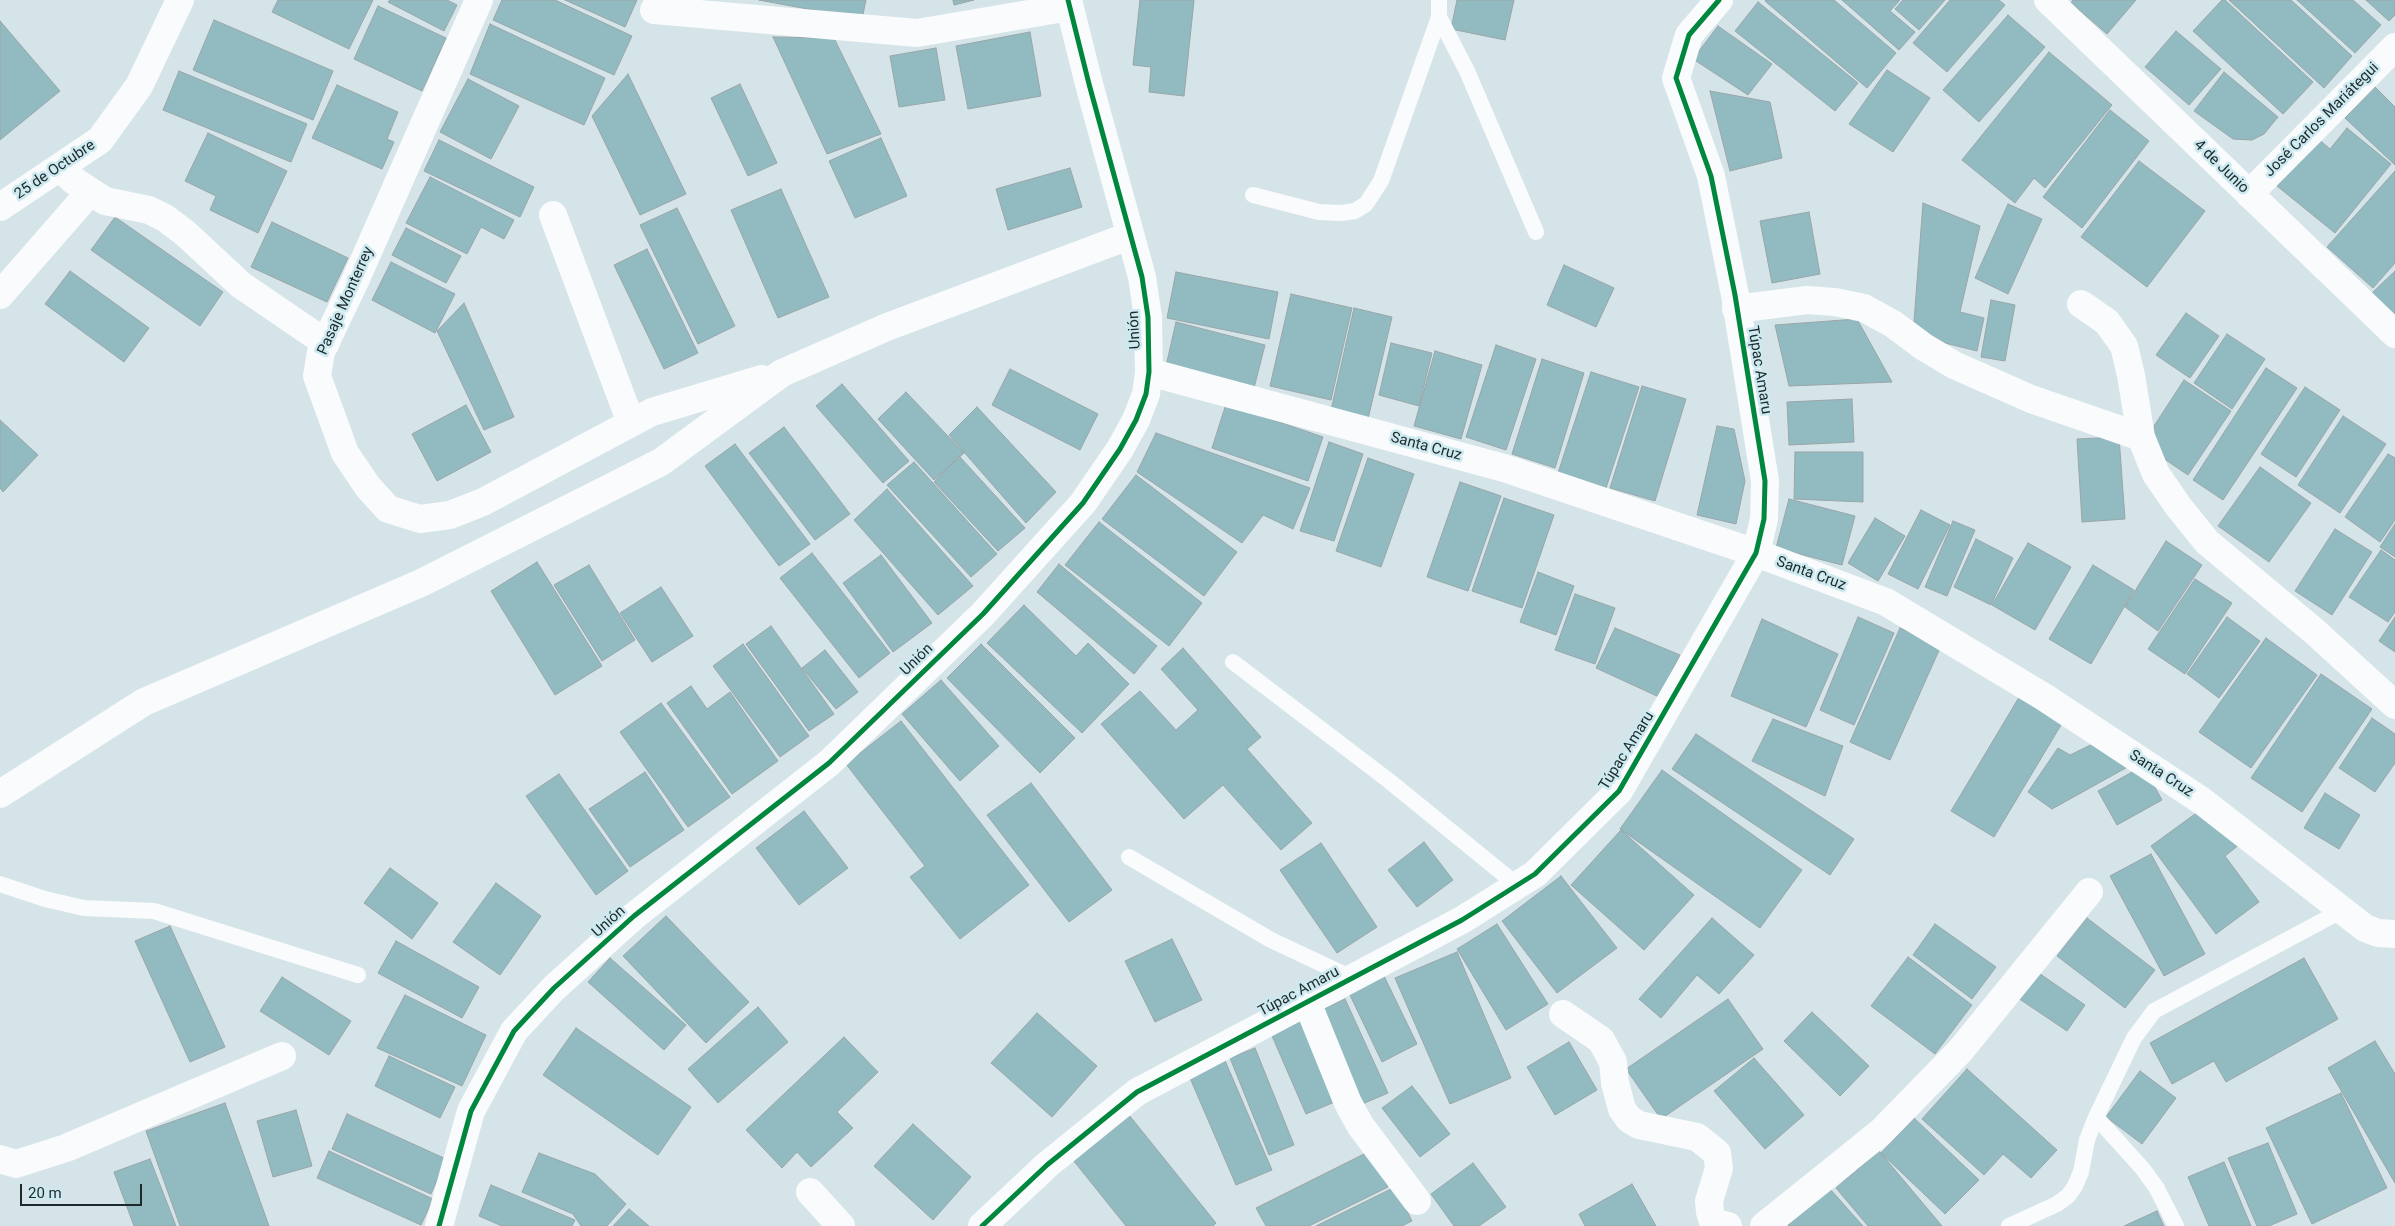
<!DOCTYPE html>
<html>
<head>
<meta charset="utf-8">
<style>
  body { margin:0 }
  #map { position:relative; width:2395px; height:1226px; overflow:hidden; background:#d4e4e8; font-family:Roboto,sans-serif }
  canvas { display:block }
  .scale { position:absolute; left:20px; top:1184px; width:122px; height:22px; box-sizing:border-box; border:2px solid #1e292b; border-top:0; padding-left:6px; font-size:15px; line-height:18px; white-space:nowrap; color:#1e292b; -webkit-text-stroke:4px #cceaf0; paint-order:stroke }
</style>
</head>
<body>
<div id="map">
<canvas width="2395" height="1226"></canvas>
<div class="scale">20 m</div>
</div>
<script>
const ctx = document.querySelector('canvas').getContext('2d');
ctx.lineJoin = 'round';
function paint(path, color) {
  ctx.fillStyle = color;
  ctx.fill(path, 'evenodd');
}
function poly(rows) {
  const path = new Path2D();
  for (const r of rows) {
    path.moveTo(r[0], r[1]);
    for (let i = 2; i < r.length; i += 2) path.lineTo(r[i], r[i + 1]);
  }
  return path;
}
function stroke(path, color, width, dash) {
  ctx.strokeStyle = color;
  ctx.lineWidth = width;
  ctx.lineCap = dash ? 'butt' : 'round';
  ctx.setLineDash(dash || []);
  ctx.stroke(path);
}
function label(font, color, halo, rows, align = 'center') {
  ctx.font = font + ' Roboto,sans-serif';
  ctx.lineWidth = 5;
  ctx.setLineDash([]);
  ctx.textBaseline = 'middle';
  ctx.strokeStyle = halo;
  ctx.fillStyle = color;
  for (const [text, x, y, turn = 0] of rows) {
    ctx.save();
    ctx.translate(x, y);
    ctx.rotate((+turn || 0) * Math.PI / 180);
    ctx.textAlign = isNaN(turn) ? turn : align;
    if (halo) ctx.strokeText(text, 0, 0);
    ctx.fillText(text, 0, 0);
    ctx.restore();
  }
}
const building = poly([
  [278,0,373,0,349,49,272,12,278,0],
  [390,0,447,0,457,5,444,31,388,2,390,0],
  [502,0,555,0,632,36,614,75,493,20,502,0],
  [565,0,637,0,625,27,565,0],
  [759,0,866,0,862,19,759,0],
  [953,0,974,0,954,5,953,0],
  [1140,0,1194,0,1184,96,1149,92,1151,67,1133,65,1140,0],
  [1457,0,1514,0,1505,40,1451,29,1457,0],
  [1766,0,1834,0,1896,53,1867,88,1765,1,1766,0],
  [1842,0,1900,0,1890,11,1915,32,1899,50,1842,0],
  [1903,0,1945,0,1919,30,1895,9,1903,0],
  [1950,0,1999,0,2005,5,1947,72,1913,43,1950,0],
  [2073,0,2136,0,2107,34,2071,3,2073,0],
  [2222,0,2225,0,2313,82,2283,114,2193,31,2222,0],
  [2229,0,2291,0,2352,56,2324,88,2229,0],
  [2297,0,2353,0,2381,25,2355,53,2297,0],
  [2366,0,2395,0,2395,15,2389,21,2366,0],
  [1758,2,1858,83,1835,111,1735,31,1758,2],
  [378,6,446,38,422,91,354,59,378,6],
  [2008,15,2045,47,1979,122,1943,90,2008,15],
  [214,20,333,71,313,120,193,70,214,20],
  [0,21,60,91,0,140,0,21],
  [490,24,605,78,584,125,470,74,490,24],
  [1718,26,1772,64,1748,95,1693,59,1718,26],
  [2176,31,2221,69,2189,105,2145,67,2176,31],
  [1030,32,1041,96,968,109,956,46,1030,32],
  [773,37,834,38,881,134,827,154,773,37],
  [936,48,945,100,899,107,890,56,936,48],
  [2049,52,2112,105,2045,188,2034,178,2015,203,1962,160,2049,52],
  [1887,70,1930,98,1893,152,1849,124,1887,70],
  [179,71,307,124,291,162,163,110,179,71],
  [2224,72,2278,117,2264,134,2252,140,2233,139,2194,111,2224,72],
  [628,74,686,194,640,215,592,116,628,74],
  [468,79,519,106,491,159,440,132,468,79],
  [740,84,777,163,748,176,711,98,740,84],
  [337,85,398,112,387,139,394,142,382,169,312,138,337,85],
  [2375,87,2395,107,2395,165,2345,118,2375,87],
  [1710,91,1770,102,1782,158,1730,171,1710,91],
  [2110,110,2149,141,2082,228,2043,197,2110,110],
  [2347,128,2391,164,2335,233,2277,186,2317,138,2330,149,2347,128],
  [208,133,287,171,258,233,210,210,216,196,185,181,208,133],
  [881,138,907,196,855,218,829,161,881,138],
  [439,140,534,187,520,217,424,171,439,140],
  [2139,161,2205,211,2147,287,2081,237,2139,161],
  [1070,168,1082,207,1008,230,996,189,1070,168],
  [2395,171,2395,263,2373,288,2327,247,2395,171],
  [430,177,514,220,504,239,481,227,467,254,406,223,430,177],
  [781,189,829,297,778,318,731,210,781,189],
  [1923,203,1980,226,1960,312,1984,318,1977,351,1913,335,1923,203],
  [2008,204,2042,219,2008,294,1975,278,2008,204],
  [677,208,735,326,698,344,640,225,677,208],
  [1809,212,1820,274,1772,283,1760,221,1809,212],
  [115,217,223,292,200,326,91,250,115,217],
  [272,222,348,258,327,302,251,267,272,222],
  [406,228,461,256,446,283,392,255,406,228],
  [647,249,698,353,664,369,614,265,647,249],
  [391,262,455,294,435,333,372,300,391,262],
  [1564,265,1614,288,1596,327,1547,305,1564,265],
  [70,271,149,328,124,362,45,304,70,271],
  [2395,271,2395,318,2372,293,2395,271],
  [1176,272,1278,292,1269,339,1167,318,1176,272],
  [1291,294,1352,308,1331,400,1270,386,1291,294],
  [1991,300,2015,305,2005,361,1981,357,1991,300],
  [464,303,514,417,484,430,437,331,464,303],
  [1354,308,1392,317,1368,419,1331,410,1354,308],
  [2186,313,2219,336,2190,378,2156,355,2186,313],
  [1857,319,1892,382,1789,386,1775,325,1857,319],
  [1176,322,1265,345,1254,388,1166,366,1176,322],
  [2227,334,2265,359,2232,409,2194,383,2227,334],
  [1391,343,1432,353,1419,406,1379,395,1391,343],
  [1496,345,1536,359,1506,450,1466,437,1496,345],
  [1435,351,1482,365,1461,439,1414,426,1435,351],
  [1542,359,1584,373,1555,468,1512,454,1542,359],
  [2266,368,2297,388,2223,500,2193,480,2266,368],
  [1010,369,1098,414,1080,450,992,405,1010,369],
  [1591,372,1639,387,1606,488,1558,473,1591,372],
  [2184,380,2231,411,2188,475,2154,452,2154,426,2184,380],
  [842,384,909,461,883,483,816,406,842,384],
  [1642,386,1686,399,1655,501,1610,488,1642,386],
  [2305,387,2340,410,2296,477,2261,454,2305,387],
  [906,392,964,453,934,480,878,419,906,392],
  [1852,399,1854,442,1789,445,1787,402,1852,399],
  [1226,404,1323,437,1308,481,1212,448,1226,404],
  [466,405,491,452,437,481,412,434,466,405],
  [977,407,1056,492,1026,523,949,435,977,407],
  [2343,416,2386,444,2340,513,2298,485,2343,416],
  [0,420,38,455,3,492,0,488,0,420],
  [1717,426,1734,429,1745,481,1736,524,1697,515,1717,426],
  [784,427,850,514,815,540,749,453,784,427],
  [1156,433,1310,488,1293,529,1263,515,1242,543,1137,472,1156,433],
  [2119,437,2125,519,2082,522,2077,439,2119,437],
  [1329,442,1363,454,1334,541,1300,531,1329,442],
  [735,444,810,544,779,566,705,466,735,444],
  [1795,452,1863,452,1863,502,1794,499,1795,452],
  [2388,454,2395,458,2395,520,2380,542,2345,517,2388,454],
  [959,456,1025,528,998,551,934,482,959,456],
  [1368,458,1414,474,1381,567,1336,551,1368,458],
  [914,462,997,554,971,577,887,485,914,462],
  [2260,467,2311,503,2269,562,2218,526,2260,467],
  [1136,475,1237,552,1204,596,1102,519,1136,475],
  [1460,482,1501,496,1468,591,1427,577,1460,482],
  [887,489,973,586,938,615,854,520,887,489],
  [1504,498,1554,515,1522,608,1472,591,1504,498],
  [1789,499,1855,516,1842,565,1776,548,1789,499],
  [1921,510,1950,525,1918,589,1888,574,1921,510],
  [1875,518,1905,536,1878,581,1848,563,1875,518],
  [1953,521,1975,530,1947,596,1925,587,1953,521],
  [1099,522,1202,603,1169,646,1065,565,1099,522],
  [2395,524,2395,557,2380,547,2395,524],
  [2335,529,2372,552,2332,615,2295,591,2335,529],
  [1976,539,2013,558,1991,605,1954,587,1976,539],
  [2166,541,2202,565,2158,631,2125,607,2166,541],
  [2028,543,2071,567,2035,630,1992,605,2028,543],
  [2381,550,2395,560,2395,612,2388,622,2349,597,2381,550],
  [812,553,890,653,859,678,780,578,812,553],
  [881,555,932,623,893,652,843,583,881,555],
  [537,562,602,666,555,695,491,591,537,562],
  [1059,564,1157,646,1134,674,1037,592,1059,564],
  [589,565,635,640,602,661,554,585,589,565],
  [2093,565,2134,590,2091,664,2049,639,2093,565],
  [1538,572,1574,586,1556,635,1520,622,1538,572],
  [2195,579,2232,603,2185,674,2148,649,2195,579],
  [661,587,693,636,652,662,620,613,661,587],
  [1575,594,1615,608,1595,664,1555,650,1575,594],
  [1024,605,1076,656,1088,643,1129,684,1082,733,987,643,1024,605],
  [1858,617,1894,633,1854,725,1820,710,1858,617],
  [2227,617,2260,641,2219,698,2187,674,2227,617],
  [2395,617,2395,652,2379,641,2395,617],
  [1762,619,1838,654,1806,727,1731,696,1762,619],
  [771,626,834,714,809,731,746,644,771,626],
  [1615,628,1680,655,1659,697,1596,668,1615,628],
  [1900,628,1941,646,1890,760,1850,742,1900,628],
  [2266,638,2317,675,2251,768,2199,732,2266,638],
  [743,644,809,736,780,757,713,666,743,644],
  [981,644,1075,738,1040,773,947,678,981,644],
  [1183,648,1261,737,1247,749,1312,823,1281,850,1223,785,1184,819,1101,724,1140,691,1176,730,1198,710,1161,669,1183,648],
  [825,650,858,692,836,709,802,668,825,650],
  [2321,674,2372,709,2302,812,2251,778,2321,674],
  [941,680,999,746,960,781,902,714,941,680],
  [691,686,707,709,730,692,778,761,732,794,667,703,691,686],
  [2021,694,2064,720,1994,837,1951,811,2021,694],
  [661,703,730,797,688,827,620,732,661,703],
  [2372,718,2395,734,2395,763,2375,792,2339,768,2372,718],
  [1773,719,1843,746,1825,796,1752,761,1773,719],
  [901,721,1029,885,960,939,910,877,925,866,846,764,901,721],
  [1696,734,1854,839,1830,875,1672,769,1696,734],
  [2101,740,2133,764,2052,809,2028,792,2058,748,2070,755,2101,740],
  [2143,766,2162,800,2117,825,2098,791,2143,766],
  [1662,770,1802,870,1760,928,1620,829,1662,770],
  [645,772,684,830,630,867,589,809,645,772],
  [559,774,628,871,596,895,526,796,559,774],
  [1031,783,1112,890,1069,922,987,815,1031,783],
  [2325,793,2360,815,2339,849,2304,828,2325,793],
  [2206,806,2240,844,2225,856,2259,902,2216,934,2151,846,2206,806],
  [804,811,848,868,799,905,756,848,804,811],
  [1621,830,1694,895,1644,950,1571,885,1621,830],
  [1424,842,1453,880,1417,907,1388,870,1424,842],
  [1321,843,1377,927,1337,953,1280,870,1321,843],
  [2151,854,2205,954,2164,976,2110,876,2151,854],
  [390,868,438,903,412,939,364,903,390,868],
  [1561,876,1617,948,1557,993,1502,921,1561,876],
  [496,883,541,916,500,975,453,942,496,883],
  [666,916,749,1002,706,1043,623,956,666,916],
  [1712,918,1754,955,1719,994,1697,975,1661,1018,1639,999,1712,918],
  [2087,918,2155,970,2125,1008,2057,956,2087,918],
  [1497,924,1548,1004,1506,1030,1457,949,1497,924],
  [1935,924,1996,967,1972,999,1913,955,1935,924],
  [170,926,225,1047,190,1062,135,941,170,926],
  [1172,939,1202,1000,1155,1022,1125,961,1172,939],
  [396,941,479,987,462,1018,378,973,396,941],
  [1457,952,1511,1078,1450,1104,1395,978,1457,952],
  [1908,957,1972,1005,1935,1054,1871,1006,1908,957],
  [610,958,686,1025,664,1050,588,982,610,958],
  [2304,958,2338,1019,2226,1082,2214,1061,2172,1084,2150,1043,2304,958],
  [2033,969,2085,1005,2067,1031,2015,996,2033,969],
  [1384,976,1417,1044,1382,1062,1349,993,1384,976],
  [282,977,351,1021,329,1055,260,1011,282,977],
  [405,995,486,1035,462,1086,377,1048,405,995],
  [1345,999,1388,1093,1360,1105,1317,1012,1345,999],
  [1728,999,1763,1049,1661,1119,1626,1069,1728,999],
  [758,1007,788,1042,718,1103,688,1069,758,1007],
  [1812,1012,1869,1066,1840,1096,1784,1041,1812,1012],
  [1037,1013,1097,1066,1052,1117,991,1063,1037,1013],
  [1299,1016,1337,1101,1306,1114,1269,1029,1299,1016],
  [576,1028,691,1107,658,1155,543,1075,576,1028],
  [844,1037,878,1072,837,1112,853,1128,811,1167,797,1152,782,1168,746,1130,844,1037],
  [2375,1041,2395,1074,2395,1183,2328,1068,2375,1041],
  [1569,1042,1597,1090,1555,1115,1527,1067,1569,1042],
  [1255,1048,1294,1145,1269,1155,1230,1058,1255,1048],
  [389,1056,455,1087,440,1118,375,1086,389,1056],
  [1223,1056,1272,1170,1236,1185,1187,1071,1223,1056],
  [1754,1058,1804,1115,1765,1149,1714,1091,1754,1058],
  [1967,1069,2057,1150,2031,1178,2003,1154,1984,1175,1922,1119,1967,1069],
  [2140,1071,2176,1098,2142,1144,2106,1117,2140,1071],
  [1412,1086,1450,1134,1420,1157,1382,1108,1412,1086],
  [2341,1093,2387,1188,2312,1224,2266,1128,2341,1093],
  [225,1103,269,1226,180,1226,146,1131,225,1103],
  [296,1110,312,1166,273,1177,257,1121,296,1110],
  [347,1114,446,1159,431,1194,332,1149,347,1114],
  [1129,1115,1216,1223,1213,1226,1126,1226,1073,1160,1129,1115],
  [1914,1118,1979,1180,1945,1214,1881,1153,1914,1118],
  [913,1124,971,1177,933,1220,874,1166,913,1124],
  [2268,1143,2297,1214,2269,1226,2257,1226,2228,1158,2268,1143],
  [329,1151,433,1199,421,1225,317,1178,329,1151],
  [1370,1151,1388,1187,1309,1226,1266,1226,1256,1208,1370,1151],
  [1879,1151,1942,1226,1868,1226,1836,1188,1879,1151],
  [539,1153,595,1174,626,1204,607,1226,581,1226,573,1214,522,1192,539,1153],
  [150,1159,176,1226,134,1226,114,1172,150,1159],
  [2224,1162,2251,1226,2209,1226,2188,1177,2224,1162],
  [1473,1163,1506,1207,1479,1226,1454,1226,1431,1194,1473,1163],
  [1632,1184,1656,1226,1585,1226,1579,1214,1632,1184],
  [491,1185,575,1220,572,1226,502,1226,479,1216,491,1185],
  [1395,1187,1412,1221,1402,1226,1316,1226,1395,1187],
  [1830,1189,1863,1226,1789,1226,1788,1225,1830,1189],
  [629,1209,649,1226,613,1226,629,1209],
  [2157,1211,2164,1226,2124,1226,2157,1211]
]);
paint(building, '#92bbc1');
stroke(building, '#99a5a8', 1);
stroke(poly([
  [1439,17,1467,71,1536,232],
  [1253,195,1319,212,1341,213,1355,211,1366,204,1381,181,1439,17,1439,0],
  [1233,662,1388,780,1517,885],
  [1129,857,1271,940,1352,978],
  [0,884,45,899,84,908,154,911,358,975],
  [2096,1117,2142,1168,2156,1187,2176,1226],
  [2009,1226,2057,1204,2068,1196,2075,1186,2081,1172,2087,1140,2096,1117,2134,1038,2154,1011,2341,911]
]), '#f9fbfc', 16);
stroke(poly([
  [479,0,355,281,321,352,317,376,345,453,368,487,388,509,420,519,450,515,483,502,652,412,762,379],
  [2048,0,2395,334],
  [654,10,917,33,1070,7],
  [60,167,73,180,105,201,149,210,165,218,185,233,241,285,326,343],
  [2249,194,2395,47],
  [0,207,100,140,139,86,180,0],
  [553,215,631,423],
  [0,295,90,192],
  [2081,304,2107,322,2124,346,2131,375,2141,437,2156,474,2178,506,2207,542,2314,631,2395,705],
  [1736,309,1807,300,1835,302,1864,308,1893,324,1924,347,1954,365,2031,399,2141,437],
  [1149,372,1504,468,1756,553,1886,602,2044,697,2202,801,2365,928,2378,933,2395,934],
  [0,794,144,702,421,583,661,462,782,373,887,327,1129,236],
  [1307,1002,1348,1103,1360,1125,1417,1201],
  [1563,1014,1601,1040,1613,1062,1615,1083,1622,1109,1629,1119,1639,1125,1697,1137,1717,1153,1719,1168,1709,1201,1710,1212,1713,1222,1728,1226],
  [0,1159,16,1164,66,1148,282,1056],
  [810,1192,841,1226],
  [439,1226,471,1111,514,1031,554,988,634,916,829,763,983,614,1083,503,1120,449,1136,420,1146,394,1149,372,1148,317,1142,277,1089,84,1068,0],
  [982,1226,1047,1165,1137,1092,1462,920,1535,874,1619,791,1756,553,1764,519,1765,481,1735,295,1711,176,1676,78,1689,35,1719,0],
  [1764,1226,1881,1132,1960,1051,2089,892]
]), '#f9fbfc', 28);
stroke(poly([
  [439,1226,471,1111,514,1031,554,988,634,916,829,763,983,614,1083,503,1120,449,1136,420,1146,394,1149,372,1148,317,1142,277,1089,84,1068,0],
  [982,1226,1047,1165,1137,1092,1462,920,1535,874,1619,791,1756,553,1764,519,1765,481,1735,295,1711,176,1676,78,1689,35,1719,0]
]), '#00873e', 5);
label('15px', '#1e292b', '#cceaf0', [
  ["José Carlos Mariátegui",2322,120,-45],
  ["4 de Junio",2221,167,44],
  ["25 de Octubre",55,170,-34],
  ["Pasaje Monterrey",346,301,-66],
  ["Unión",1135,330,-93],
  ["Túpac Amaru",1759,370,81],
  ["Santa Cruz",1426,447,15],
  ["Santa Cruz",1811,574,20],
  ["Unión",917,660,-44],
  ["Túpac Amaru",1627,751,-58],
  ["Santa Cruz",2161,774,33],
  ["Unión",609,922,-42],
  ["Túpac Amaru",1299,992,-28]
]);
</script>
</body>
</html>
